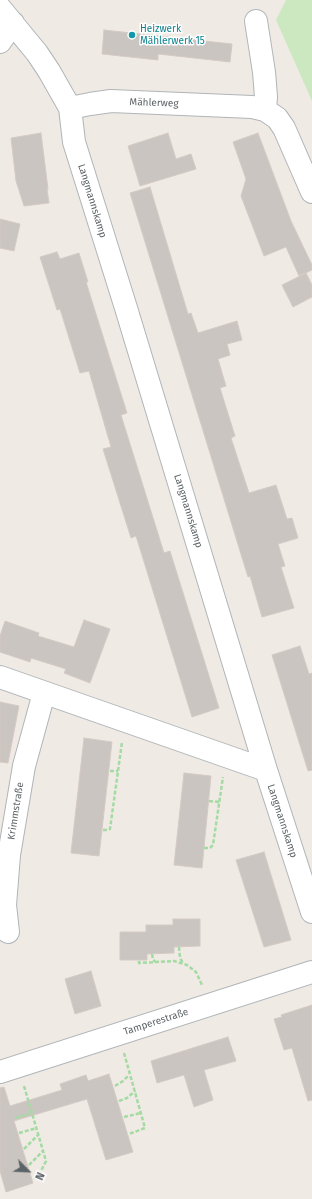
<!DOCTYPE html>
<html>
<head>
<meta charset="utf-8">
<style>
  body { margin:0 }
  #map { position:relative; width:312px; height:1199px; overflow:hidden; background:#f0eae5; font-family:"Fira Sans",sans-serif }
  canvas { display:block }
  .north { position:absolute; left:8px; top:1151px; width:40px; height:40px; -webkit-text-stroke:3px #fff; paint-order:stroke; rotate:114deg; font-size:11px; font-weight:700; line-height:16px; text-align:center; color:#5c6366 }
  .north::after { content:''; display:block; margin:auto; width:14px; height:18px; background:#5c6366; clip-path:polygon(50% 0,100% 100%,50% 72%,0 100%) }
</style>
</head>
<body>
<div id="map">
<canvas width="312" height="1199"></canvas>
<div class="north">N</div>
</div>
<script>
const ctx = document.querySelector('canvas').getContext('2d');
ctx.lineJoin = 'round';
function paint(path, color) {
  ctx.fillStyle = color;
  ctx.fill(path, 'evenodd');
}
function poly(rows) {
  const path = new Path2D();
  for (const r of rows) {
    path.moveTo(r[0], r[1]);
    for (let i = 2; i < r.length; i += 2) path.lineTo(r[i], r[i + 1]);
  }
  return path;
}
function stroke(path, color, width, dash) {
  ctx.strokeStyle = color;
  ctx.lineWidth = width;
  ctx.lineCap = dash ? 'butt' : 'round';
  ctx.setLineDash(dash || []);
  ctx.stroke(path);
}
function label(font, color, halo, rows, align = 'center') {
  ctx.font = font + ' "Fira Sans",sans-serif';
  ctx.lineWidth = 3;
  ctx.setLineDash([]);
  ctx.textBaseline = 'middle';
  ctx.strokeStyle = halo;
  ctx.fillStyle = color;
  for (const [text, x, y, turn = 0] of rows) {
    ctx.save();
    ctx.translate(x, y);
    ctx.rotate((+turn || 0) * Math.PI / 180);
    ctx.textAlign = isNaN(turn) ? turn : align;
    if (halo) ctx.strokeText(text, 0, 0);
    ctx.fillText(text, 0, 0);
    ctx.restore();
  }
}
paint(poly([
  [286,0,312,0,312,101,276,20]
]), '#cbe8c0');
const building = poly([
  [104,30,232,44,230,62,158,54,158,60,102,54,104,30],
  [41,133,48,189,47,189,49,203,24,206,16,181,11,138,41,133],
  [168,133,176,159,191,154,196,169,140,186,128,146,168,133],
  [258,133,291,221,312,265,312,270,299,276,286,247,264,256,241,196,246,179,233,142,258,133],
  [150,187,188,314,191,313,198,333,237,321,242,340,227,344,230,355,218,359,226,386,220,388,235,436,231,438,249,493,276,485,287,519,292,518,298,538,278,544,285,566,281,567,294,608,262,617,250,576,248,577,130,193,150,187],
  [0,219,20,224,14,251,0,248,0,219],
  [57,252,60,259,79,253,88,282,86,282,127,413,121,415,164,553,170,551,219,708,192,717,136,536,131,538,103,449,111,447,89,371,80,373,60,309,57,310,40,257,57,252],
  [306,273,312,285,312,297,293,307,282,285,306,273],
  [84,620,110,629,90,683,64,673,66,669,31,658,30,662,0,652,0,636,5,621,39,633,38,636,74,647,84,620],
  [300,646,309,674,312,673,312,770,308,771,272,655,300,646],
  [0,702,19,706,8,763,0,762,0,702],
  [84,738,112,742,99,856,71,853,84,738],
  [184,773,211,776,202,868,174,865,184,773],
  [264,852,291,940,264,947,236,860,264,852],
  [173,919,200,919,200,946,174,947,174,953,147,954,147,960,120,960,120,932,146,932,146,925,173,925,173,919],
  [91,971,101,1006,75,1014,65,979,91,971],
  [312,1005,312,1100,308,1101,292,1048,284,1050,274,1019,282,1017,281,1015,312,1005],
  [228,1037,236,1061,204,1070,213,1100,194,1107,184,1075,157,1083,151,1061,228,1037],
  [109,1074,133,1152,106,1160,87,1099,14,1121,33,1183,6,1192,0,1171,0,1088,4,1087,10,1106,62,1090,60,1084,86,1075,88,1081,109,1074]
]);
paint(building, '#cbc5c2');
stroke(building, '#d5cac3', 1);
const minor = poly([
  [0,8,37,53,49,71,70,108,90,104,111,101,252,107,265,110,277,118,284,128,312,192],
  [256,21,264,72,266,97,265,110],
  [0,42,13,23],
  [70,108,74,142,126,308,266,770,312,912],
  [0,677,266,770],
  [8,932,5,905,9,855,24,766,44,693],
  [0,1072,312,972]
]);
stroke(minor, '#b0b5b8', 24);
stroke(poly([
  [110,771,118,771],
  [209,801,219,802],
  [103,830,108,830,110,829,122,742],
  [204,848,210,848,213,845,223,777],
  [179,947,180,958,183,963],
  [152,954,153,959,155,962],
  [139,961,139,963,174,961,187,965,196,972,202,985],
  [124,1053,145,1128,129,1134],
  [24,1086,46,1161,39,1175,33,1179],
  [115,1086,123,1081,129,1075],
  [119,1101,127,1098,135,1091],
  [124,1117,141,1113],
  [15,1118,32,1113],
  [19,1133,37,1128],
  [24,1149,38,1135],
  [29,1165,43,1151]
]), '#a3dba3', 2.5, [4, 2]);
stroke(minor, '#fff', 22);
for (const [x, y, r, color] of [
  [132,35,4,"#0f9aa8"]
]) {
  const dot = new Path2D();
  dot.arc(x, y, r, 0, 2 * Math.PI);
  ctx.fillStyle = color;
  ctx.fill(dot);
  stroke(dot, '#fff', 1.5);
}
label('10px', '#0d838f', '#fff', [
  ["Heizwerk",140,29],
  ["Mählerwerk 15",140,41]
], 'left');
label('10px', '#5c6366', '#fff', [
  ["Mählerweg",154,103,2],
  ["Langmannskamp",92,201,73],
  ["Langmannskamp",188,511,73],
  ["Krimmstraße",16,811,-81],
  ["Langmannskamp",282,821,72],
  ["Tamperestraße",156,1022,-18]
]);
</script>
</body>
</html>
